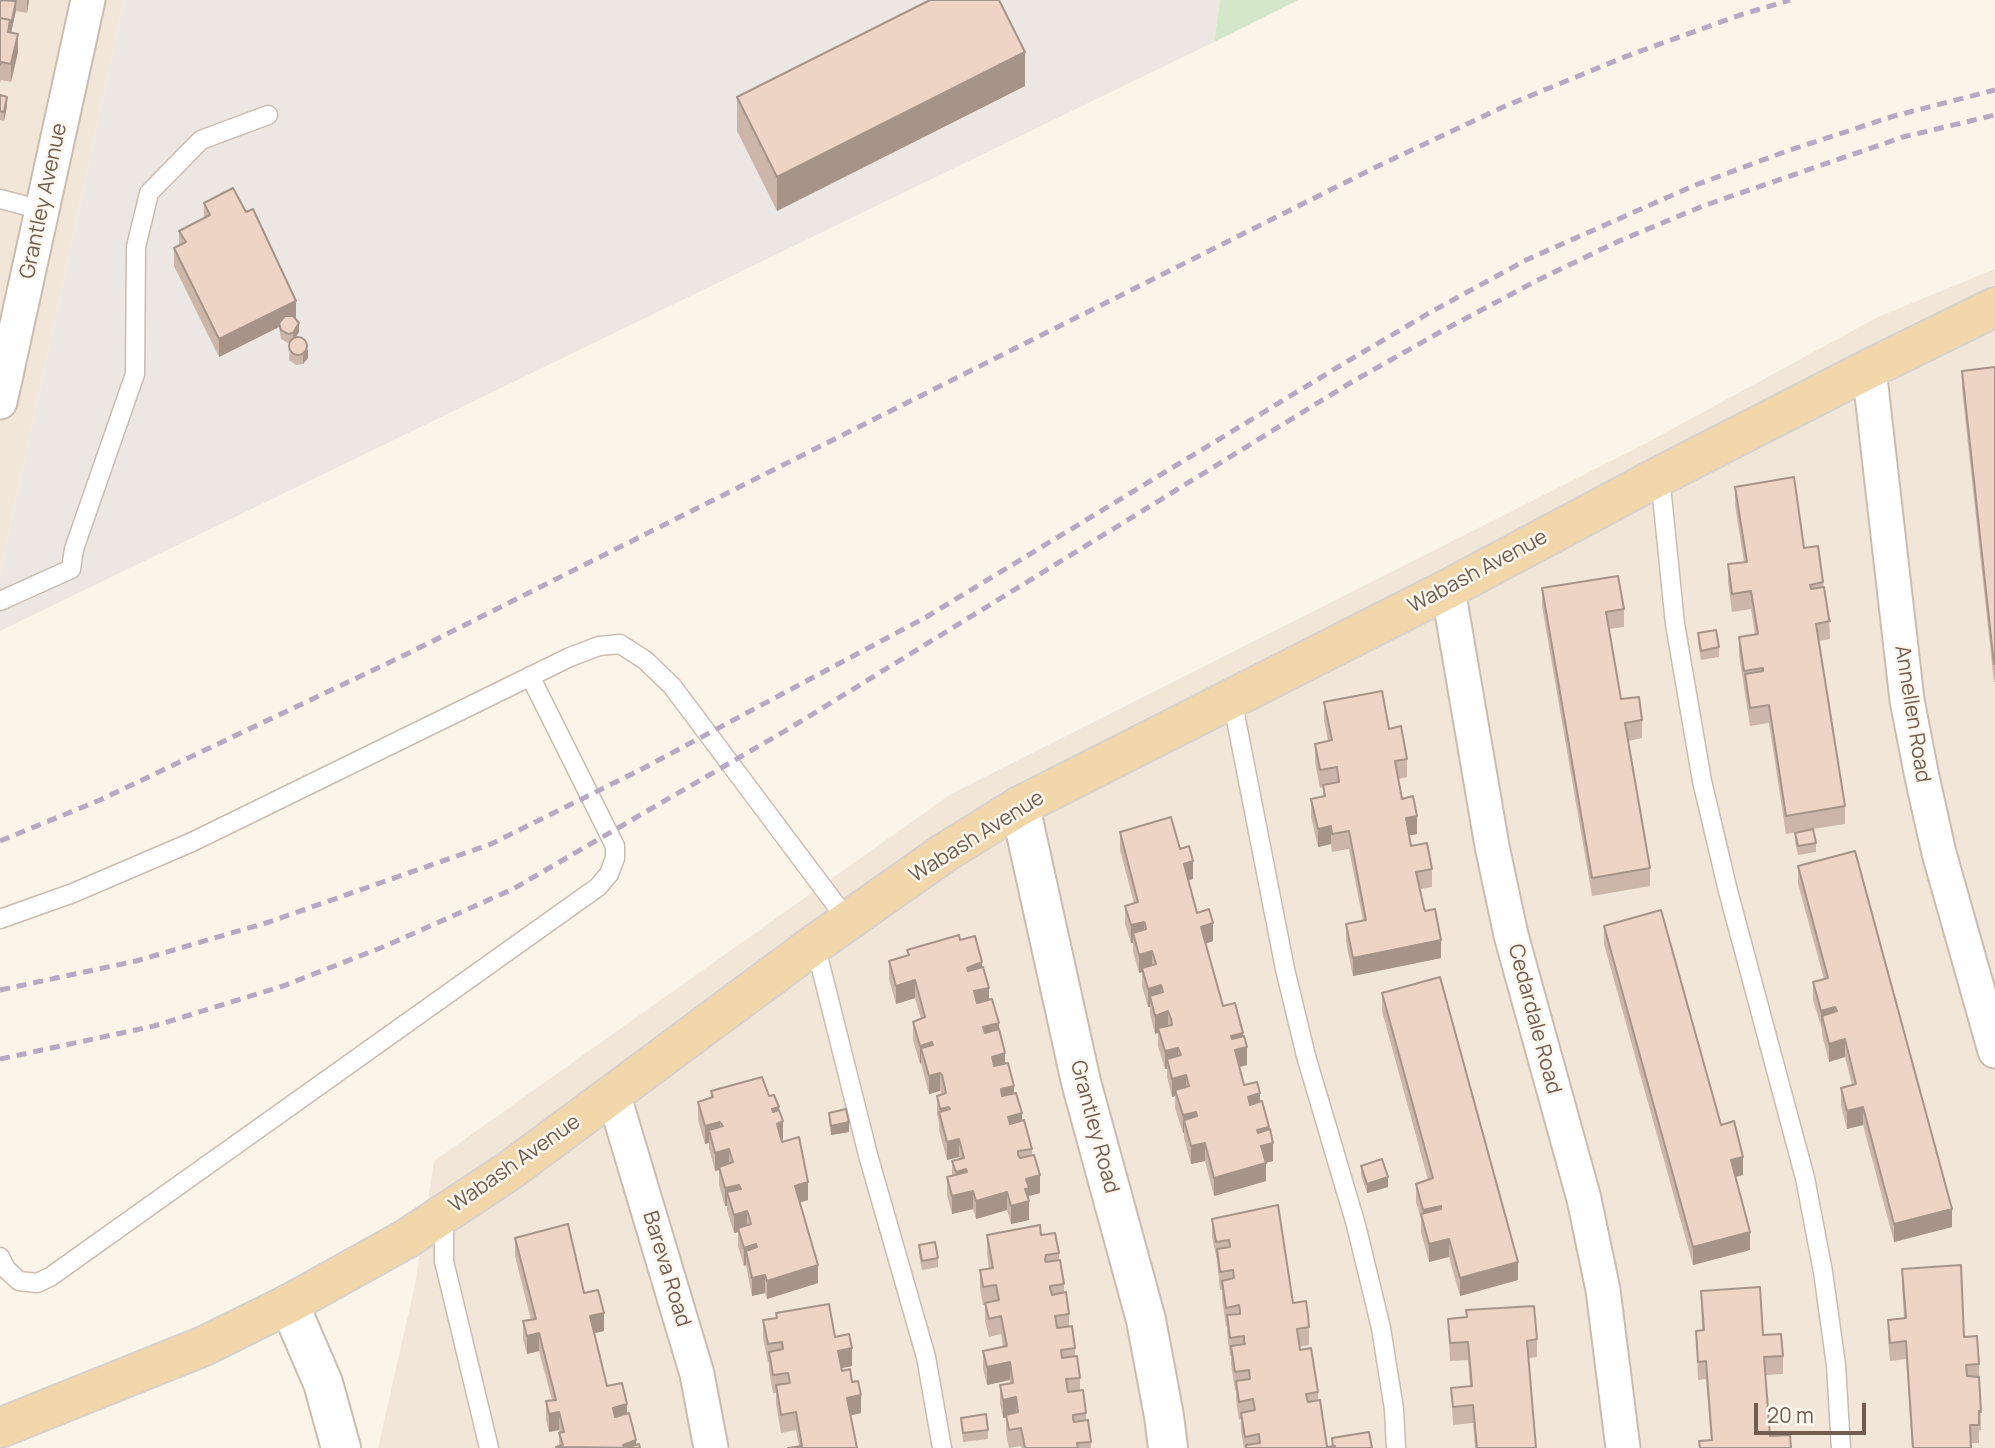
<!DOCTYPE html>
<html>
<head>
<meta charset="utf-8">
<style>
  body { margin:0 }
  #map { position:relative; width:1995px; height:1448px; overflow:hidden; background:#faf4e9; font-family:Manrope,sans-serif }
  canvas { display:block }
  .scale { position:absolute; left:1754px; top:1403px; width:112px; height:32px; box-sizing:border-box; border:4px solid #725c50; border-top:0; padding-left:9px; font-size:21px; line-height:24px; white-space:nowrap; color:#725c50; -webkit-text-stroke:5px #fdf8ef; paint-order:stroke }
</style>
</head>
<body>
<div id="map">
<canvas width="1995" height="1448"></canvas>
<div class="scale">20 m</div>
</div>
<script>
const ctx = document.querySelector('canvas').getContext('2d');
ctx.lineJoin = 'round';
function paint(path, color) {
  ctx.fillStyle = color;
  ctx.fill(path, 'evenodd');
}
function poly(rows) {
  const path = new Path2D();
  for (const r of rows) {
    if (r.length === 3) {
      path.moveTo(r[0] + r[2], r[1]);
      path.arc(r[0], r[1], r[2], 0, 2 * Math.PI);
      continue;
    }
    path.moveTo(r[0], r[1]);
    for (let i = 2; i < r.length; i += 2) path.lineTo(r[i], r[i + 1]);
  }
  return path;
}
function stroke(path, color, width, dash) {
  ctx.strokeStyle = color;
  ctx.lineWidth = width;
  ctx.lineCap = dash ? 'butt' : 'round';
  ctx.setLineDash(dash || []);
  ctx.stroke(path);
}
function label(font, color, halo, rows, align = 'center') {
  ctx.font = font + ' Manrope,sans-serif';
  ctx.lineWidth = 5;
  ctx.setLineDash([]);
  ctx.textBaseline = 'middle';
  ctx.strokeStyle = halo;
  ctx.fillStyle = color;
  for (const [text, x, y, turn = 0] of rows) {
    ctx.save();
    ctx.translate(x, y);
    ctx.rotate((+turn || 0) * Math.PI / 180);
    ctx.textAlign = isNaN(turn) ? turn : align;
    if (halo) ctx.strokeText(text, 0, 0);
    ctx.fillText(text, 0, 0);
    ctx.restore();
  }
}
paint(poly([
  [0,0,124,0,0,574],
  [1995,269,1995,1448,378,1448,415,1285,434,1161,951,794,1641,446,1878,317]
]), '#f1e6d8');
paint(poly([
  [124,0,1220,0,1214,42,0,631,0,574]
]), '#ece7e2');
paint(poly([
  [1220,0,1298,0,1214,42]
]), '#d5e7c9');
const service = poly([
  [0,199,42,210],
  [1660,476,1675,624,1702,781,1728,891,1805,1178,1823,1272,1836,1365,1841,1448],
  [0,601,71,569,74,549,135,374,136,247,149,193,201,140,268,115],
  [1232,699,1285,969,1306,1056,1356,1225,1381,1328,1394,1409,1396,1448],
  [0,919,73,893,192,842,570,657,599,646,620,644,645,660,672,686,848,921],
  [815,944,868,1155,926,1357,942,1448],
  [444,1214,444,1261,489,1448],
  [0,1257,6,1269,19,1281,37,1283,50,1277,598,887,609,874,615,858,615,846,530,676]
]);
const minor = poly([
  [1869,369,1907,700,1922,777,1939,853,1995,1051],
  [0,402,88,0],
  [1448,589,1492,846,1511,935,1584,1199,1603,1290,1623,1448],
  [613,1093,697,1374,711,1448]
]);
const tertiary = poly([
  [1020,806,1081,1082,1146,1320,1164,1416,1168,1448],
  [289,1304,323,1383,341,1448]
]);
const primary = poly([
  [0,1428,204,1346,289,1304,406,1239,509,1171,815,944,944,853,1020,806,1448,589,1660,476,1869,369,1995,307]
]);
stroke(service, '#cbbcb0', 21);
stroke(minor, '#cbbcb0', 37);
stroke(tertiary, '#cbbcb0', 42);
stroke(primary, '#d8d1ce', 42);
stroke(service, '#fff', 18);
stroke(minor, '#fff', 33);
stroke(tertiary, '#fff', 38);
stroke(primary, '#f1d7a9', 38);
stroke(poly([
  [0,841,100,800,407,654,1376,167,1503,107,1627,56,1740,15,1790,0],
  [0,990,136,961,269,922,491,844,640,770,928,616,1338,367,1429,313,1526,260,1693,186,1787,151,1894,116,1995,90],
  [0,1059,154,1026,283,986,383,947,513,889,790,728,1350,383,1442,331,1538,280,1619,241,1703,206,1903,137,1995,115]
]), '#b7a8c3', 5, [10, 7]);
paint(poly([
  [0,0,29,0,27,13,16,11,11,32,18,52,11,82,1,80,0,83],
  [1025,86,777,211,737,131,737,97],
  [0,95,7,106,4,121,0,120],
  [204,203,296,319,299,332,295,338,308,358,303,364,296,365,289,360,290,343,288,343,281,339,279,327,219,357,174,266,174,248,179,245,179,231,204,218],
  [1995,367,1995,682,1994,682,1962,389,1962,371],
  [1735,487,1804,548,1823,582,1829,619,1830,639,1819,641,1845,806,1845,824,1813,829,1816,843,1816,852,1798,855,1795,842,1795,833,1804,831,1786,834,1769,723,1750,726,1739,655,1739,637,1755,634,1751,609,1732,612,1728,582,1728,564,1744,562,1735,505],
  [1542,588,1624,609,1624,627,1609,629,1621,699,1642,720,1642,738,1628,741,1650,868,1650,886,1592,896,1542,606],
  [1698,633,1719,647,1719,657,1701,660,1698,642],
  [1324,702,1389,729,1407,759,1407,777,1398,779,1402,799,1417,834,1409,835,1411,846,1432,869,1432,887,1420,889,1424,908,1441,958,1353,976,1346,942,1346,924,1363,921,1349,849,1332,852,1331,844,1318,847,1311,817,1311,799,1323,797,1323,787,1320,788,1315,762,1315,744,1328,741,1324,720],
  [1120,832,1180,849,1193,879,1188,880,1197,913,1213,941,1205,944,1223,1006,1243,1036,1247,1065,1239,1067,1244,1085,1260,1102,1269,1129,1273,1161,1265,1163,1266,1181,1214,1196,1205,1161,1191,1164,1184,1138,1184,1133,1183,1133,1175,1108,1175,1096,1172,1097,1167,1077,1167,1069,1165,1069,1158,1046,1158,1033,1155,1034,1150,1014,1150,1007,1148,1007,1142,986,1142,972,1139,973,1133,951,1133,943,1131,943,1125,924,1125,906,1134,903,1120,850],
  [1798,866,1952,1227,1894,1242,1863,1125,1847,1129,1841,1106,1841,1088,1852,1085,1845,1057,1829,1062,1822,1034,1822,1029,1813,1000,1813,982,1824,979,1798,884],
  [1604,926,1721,1125,1743,1175,1735,1177,1750,1250,1693,1265,1604,944],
  [960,940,982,967,989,1000,999,1030,1005,1064,1022,1121,1032,1149,1032,1156,1040,1193,1029,1196,1029,1220,1011,1224,1007,1210,976,1219,973,1209,952,1214,947,1195,947,1177,952,1176,952,1161,959,1159,959,1157,947,1160,939,1130,939,1122,937,1114,937,1096,942,1093,940,1091,929,1094,921,1063,920,1064,913,1040,913,1022,921,1019,915,998,896,1004,889,979,889,961,907,955,907,950],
  [1382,993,1518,1280,1460,1296,1449,1257,1429,1262,1421,1232,1421,1219,1416,1202,1416,1184,1428,1180,1382,1011],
  [711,1091,769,1096,779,1110,783,1139,781,1140,808,1200,800,1202,818,1283,767,1299,765,1293,752,1296,746,1265,744,1266,738,1246,738,1232,734,1233,727,1210,727,1206,725,1206,719,1185,719,1170,715,1171,709,1148,709,1143,705,1144,698,1120,698,1102,711,1098],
  [829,1113,849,1132,831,1135,829,1122],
  [1361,1166,1388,1187,1367,1193,1361,1175],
  [1212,1219,1293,1303,1309,1327,1309,1345,1299,1347,1318,1392,1318,1400,1327,1447,1332,1447,1332,1438,1372,1448,1244,1448,1241,1431,1241,1419,1239,1420,1236,1399,1236,1390,1235,1390,1231,1364,1231,1356,1230,1356,1227,1333,1227,1326,1226,1326,1222,1299,1222,1290,1220,1290,1217,1260,1212,1237],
  [987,1235,1041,1235,1059,1253,1059,1260,1064,1284,1064,1292,1069,1314,1069,1327,1075,1348,1075,1356,1080,1378,1080,1390,1086,1413,1086,1421,1091,1442,1091,1448,1022,1448,1021,1446,1009,1448,1006,1433,1006,1417,1003,1418,1000,1403,1000,1385,1010,1384,1010,1380,987,1385,983,1369,983,1351,1003,1347,1001,1334,989,1337,985,1321,985,1305,983,1305,980,1288,980,1270,989,1269,987,1253],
  [515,1238,584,1293,604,1331,594,1333,607,1386,627,1414,636,1445,640,1448,559,1447,559,1430,549,1432,546,1419,546,1401,552,1400,539,1351,527,1354,523,1339,523,1321,531,1320,515,1256],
  [919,1245,938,1258,938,1267,922,1270,919,1254],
  [1902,1269,1964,1337,1979,1364,1981,1430,1979,1430,1979,1443,1971,1443,1971,1448,1912,1448,1906,1359,1890,1361,1888,1338,1888,1320,1904,1318,1902,1287],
  [1701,1291,1763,1335,1783,1356,1783,1374,1765,1375,1770,1436,1791,1448,1699,1448,1699,1441,1711,1440,1706,1379,1698,1380,1696,1331,1702,1331],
  [1466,1310,1537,1339,1537,1357,1529,1358,1536,1448,1475,1448,1473,1423,1453,1425,1451,1388,1470,1386,1468,1360,1450,1361,1448,1319,1466,1317],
  [776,1313,835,1337,852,1366,841,1368,842,1371,852,1382,861,1413,850,1416,857,1448,799,1446,796,1430,781,1433,776,1403,776,1393,773,1393,769,1370,769,1362,768,1362,763,1338,763,1320,776,1318],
  [961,1418,988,1430,988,1439,963,1442]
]), '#ccb6a9');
paint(poly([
  [27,0,29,0,27,13],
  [16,1,16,10,10,38,10,29],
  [18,34,18,52,11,82,11,64],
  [1025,52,1025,86,777,211,777,177],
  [7,97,7,106,4,121,4,112],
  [296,301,296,319,279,323,279,327,219,357,219,339],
  [299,323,299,332,293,342,293,333],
  [308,349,308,358,303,364,303,355],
  [1417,816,1417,834,1406,836,1406,818],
  [1331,826,1331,844,1318,847,1318,829],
  [1193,861,1193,879,1184,882,1184,864],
  [1144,922,1144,940,1133,933,1133,943,1131,943,1131,925],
  [1213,923,1213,941,1201,945,1201,927],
  [1441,940,1441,958,1353,976,1353,958],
  [1152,951,1152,969,1142,968,1142,972,1139,973,1139,955],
  [982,962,982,980,967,986,967,968],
  [915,980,915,998,896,1004,896,986],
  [1161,985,1161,1003,1150,996,1150,1007,1148,1007,1148,989],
  [989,988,989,1006,974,1009,974,991],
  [1835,1007,1835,1025,1822,1016,1821,1029,1821,1011],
  [1168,1011,1168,1029,1158,1028,1158,1033,1155,1034,1155,1016],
  [999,1023,999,1041,983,1045,983,1027],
  [1243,1033,1243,1048,1247,1047,1247,1065,1235,1068,1231,1036],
  [1845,1039,1845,1057,1829,1062,1829,1044],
  [932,1042,932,1060,921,1048,921,1063,920,1064,920,1046],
  [1178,1048,1178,1066,1167,1059,1167,1069,1165,1069,1165,1051],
  [1005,1053,1005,1071,992,1075,992,1057],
  [940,1073,940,1091,929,1094,929,1076],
  [1186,1075,1186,1093,1175,1090,1175,1096,1172,1097,1172,1079],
  [1014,1086,1014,1104,1001,1107,1001,1089],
  [1260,1093,1260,1111,1248,1115,1248,1097],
  [779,1107,779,1123,783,1121,783,1139,777,1142,772,1109],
  [1863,1107,1863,1125,1847,1129,1847,1111],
  [1196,1112,1196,1130,1184,1120,1184,1133,1183,1133,1183,1115],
  [1022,1113,1022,1131,1008,1135,1008,1117],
  [720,1122,720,1140,709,1130,709,1143,705,1144,705,1126],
  [849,1122,849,1132,831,1135,831,1126],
  [1269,1127,1269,1144,1273,1143,1273,1161,1261,1164,1257,1130],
  [959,1139,959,1157,947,1160,947,1142],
  [1205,1143,1205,1161,1191,1164,1191,1146],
  [729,1149,729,1167,719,1167,719,1170,715,1171,715,1153],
  [1743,1157,1743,1175,1731,1178,1731,1160],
  [1266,1163,1266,1181,1214,1196,1214,1178],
  [966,1169,966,1187,956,1190,956,1172],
  [1040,1175,1040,1193,1029,1196,1029,1220,1011,1224,1011,1206,1026,1179],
  [1388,1177,1388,1187,1367,1193,1367,1184],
  [808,1182,808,1200,795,1204,795,1186],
  [739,1185,739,1203,727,1192,727,1206,725,1206,725,1188],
  [973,1191,973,1209,952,1214,952,1196],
  [1007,1192,1007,1210,976,1219,976,1201],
  [1441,1206,1441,1224,1423,1223,1423,1210],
  [1952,1209,1952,1227,1894,1242,1894,1224],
  [747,1211,747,1229,738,1228,738,1232,734,1233,734,1215],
  [1750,1232,1750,1250,1693,1265,1693,1247],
  [1449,1239,1449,1257,1429,1262,1429,1244],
  [756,1244,756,1262,746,1251,746,1265,744,1266,744,1248],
  [1518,1262,1518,1280,1460,1296,1460,1278],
  [818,1265,818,1283,767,1299,767,1281],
  [765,1275,765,1293,752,1296,752,1278],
  [604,1313,604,1331,590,1334,590,1316],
  [539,1333,539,1351,527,1354,527,1336],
  [852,1348,852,1366,838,1369,838,1351],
  [1010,1362,1010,1380,987,1385,987,1367],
  [861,1395,861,1413,847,1416,847,1398],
  [1016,1397,1016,1415,1003,1418,1003,1400],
  [627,1404,627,1422,613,1426,613,1408],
  [559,1412,559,1430,549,1432,549,1414],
  [636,1440,636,1448,623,1448,623,1445]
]), '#a69489');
const building = poly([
  [0,0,16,1,10,29,10,20,0,18,0,0],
  [930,0,999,0,1025,52,777,177,737,97,930,0],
  [0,18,10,20,8,32,18,34,11,64,1,62,0,65,0,18],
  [0,95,7,97,4,112,0,111,0,95],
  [233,188,246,212,253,209,296,301,219,339,174,248,186,242,179,231,210,215,204,203,233,188],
  [285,316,293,316,299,323,293,333,288,334,281,330,279,323,285,316],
  [298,346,9],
  [1995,367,1995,664,1994,664,1962,371,1995,367],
  [1794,477,1804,548,1818,546,1823,582,1810,585,1811,589,1824,587,1829,619,1830,621,1816,624,1845,806,1786,816,1769,705,1750,708,1745,674,1763,671,1763,668,1744,671,1739,637,1758,634,1751,591,1732,594,1728,564,1747,562,1735,487,1794,477],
  [1618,576,1624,609,1606,612,1621,699,1639,697,1642,720,1625,723,1650,868,1592,878,1542,588,1618,576],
  [1716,630,1719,647,1701,651,1698,633,1716,630],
  [1382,691,1389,729,1401,726,1407,759,1395,761,1402,799,1413,796,1417,816,1406,818,1411,846,1427,843,1432,869,1416,872,1424,908,1425,911,1435,909,1441,940,1353,958,1346,924,1366,920,1349,831,1332,834,1331,826,1318,829,1311,799,1325,796,1323,785,1339,782,1337,767,1320,770,1315,744,1332,740,1324,702,1382,691],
  [1171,817,1180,849,1189,846,1193,861,1184,864,1197,913,1209,909,1213,923,1201,927,1223,1006,1235,1003,1243,1033,1231,1036,1232,1039,1244,1036,1247,1047,1235,1050,1244,1085,1257,1082,1260,1093,1248,1097,1250,1105,1262,1101,1269,1127,1257,1130,1258,1133,1270,1129,1273,1143,1261,1146,1266,1163,1214,1178,1205,1143,1191,1146,1184,1120,1197,1116,1196,1112,1183,1115,1175,1090,1189,1086,1186,1075,1172,1079,1167,1059,1181,1055,1178,1048,1165,1051,1158,1028,1172,1025,1171,1019,1168,1011,1155,1016,1150,996,1163,992,1161,985,1148,989,1142,968,1156,964,1152,951,1139,955,1133,933,1146,929,1145,924,1144,922,1131,925,1125,906,1138,902,1120,832,1171,817],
  [1813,829,1816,843,1798,846,1795,833,1813,829],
  [1855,851,1952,1209,1894,1224,1863,1107,1847,1111,1841,1088,1856,1084,1845,1039,1829,1044,1822,1016,1837,1011,1835,1007,1821,1011,1813,982,1828,978,1798,866,1855,851],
  [1661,910,1721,1125,1734,1121,1743,1157,1731,1160,1750,1232,1693,1247,1604,926,1661,910],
  [959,935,960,940,975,936,982,962,967,968,968,971,983,967,989,988,974,991,977,1003,992,999,999,1023,983,1027,985,1033,999,1029,1005,1053,992,1057,994,1066,1008,1063,1014,1086,1001,1089,1002,1096,1016,1093,1022,1113,1008,1117,1010,1124,1024,1120,1032,1149,1018,1151,1018,1155,1020,1158,1034,1155,1040,1175,1026,1179,1029,1188,1025,1189,1029,1201,1011,1206,1007,1192,976,1201,973,1191,952,1196,947,1177,967,1172,966,1169,956,1172,952,1161,964,1158,959,1139,947,1142,939,1112,950,1109,949,1107,940,1109,937,1096,946,1093,942,1075,940,1073,929,1076,921,1048,933,1045,932,1042,920,1046,913,1022,925,1017,915,980,896,986,889,961,909,955,907,950,959,935],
  [1440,977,1518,1262,1460,1278,1449,1239,1429,1244,1421,1214,1441,1209,1441,1206,1423,1210,1416,1184,1433,1178,1382,993,1440,977],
  [762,1077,769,1096,774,1095,779,1107,772,1109,773,1112,779,1110,783,1121,777,1124,782,1142,799,1137,808,1182,795,1186,818,1265,767,1281,765,1275,752,1278,746,1251,757,1247,756,1244,744,1248,738,1228,751,1224,749,1216,747,1211,734,1215,727,1192,741,1189,739,1185,725,1188,719,1167,733,1162,729,1149,715,1153,709,1130,723,1126,720,1122,705,1126,698,1102,713,1097,711,1091,762,1077],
  [846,1109,849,1122,831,1126,829,1113,846,1109],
  [1382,1159,1388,1177,1367,1184,1361,1166,1382,1159],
  [1278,1205,1293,1303,1306,1301,1308,1315,1309,1327,1297,1329,1300,1350,1311,1348,1318,1392,1306,1394,1307,1399,1308,1402,1320,1400,1327,1447,1335,1446,1335,1448,1246,1448,1246,1445,1260,1443,1259,1434,1245,1437,1241,1413,1255,1410,1253,1399,1239,1402,1236,1381,1250,1379,1249,1370,1235,1372,1231,1346,1245,1344,1244,1341,1244,1336,1230,1338,1227,1315,1240,1314,1240,1311,1239,1305,1226,1308,1222,1281,1234,1278,1233,1270,1220,1272,1217,1249,1230,1247,1230,1245,1229,1240,1216,1242,1212,1219,1278,1205],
  [568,1224,584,1293,598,1290,604,1313,590,1316,607,1386,622,1383,627,1404,613,1408,615,1417,629,1413,636,1440,623,1445,625,1448,639,1444,640,1448,556,1447,563,1445,559,1433,564,1432,559,1412,549,1414,546,1401,556,1400,539,1333,527,1336,523,1321,536,1319,515,1238,568,1224],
  [1040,1225,1041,1235,1055,1233,1059,1253,1046,1255,1045,1260,1046,1262,1060,1260,1064,1284,1050,1286,1050,1288,1052,1295,1066,1292,1069,1314,1055,1316,1056,1321,1057,1328,1072,1326,1075,1348,1061,1350,1062,1358,1077,1356,1080,1378,1066,1379,1068,1392,1083,1390,1086,1413,1073,1415,1073,1419,1074,1422,1088,1420,1091,1442,1077,1443,1078,1448,1025,1448,1021,1428,1009,1430,1006,1415,1018,1412,1016,1397,1003,1400,1000,1385,1013,1383,1010,1362,987,1367,983,1351,1007,1346,1001,1316,989,1319,985,1303,999,1300,996,1285,983,1287,980,1270,993,1268,987,1235,1040,1225],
  [935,1242,938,1258,922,1261,919,1245,935,1242],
  [1961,1265,1964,1337,1977,1336,1979,1364,1966,1365,1967,1376,1979,1377,1981,1412,1979,1411,1979,1425,1970,1425,1971,1448,1913,1448,1906,1341,1890,1343,1888,1320,1906,1318,1902,1269,1961,1265],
  [1760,1287,1763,1335,1781,1334,1783,1356,1764,1357,1770,1436,1790,1435,1791,1448,1700,1448,1699,1441,1712,1440,1706,1361,1698,1362,1696,1331,1704,1330,1701,1291,1760,1287],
  [829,1304,835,1337,849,1334,852,1348,838,1351,842,1371,850,1369,852,1382,858,1381,861,1395,847,1398,857,1448,788,1448,802,1446,796,1412,781,1415,776,1385,790,1383,788,1373,773,1375,769,1352,783,1349,782,1342,768,1344,763,1320,777,1318,776,1313,829,1304],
  [1534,1306,1537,1339,1527,1341,1536,1448,1477,1448,1473,1405,1453,1407,1451,1388,1472,1386,1468,1342,1450,1343,1448,1319,1467,1317,1466,1310,1534,1306],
  [986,1414,988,1430,963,1433,961,1418,986,1414],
  [1369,1432,1372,1448,1335,1448,1335,1446,1333,1447,1332,1438,1369,1432]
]);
paint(building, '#edd4c4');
stroke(building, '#a69489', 2);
label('21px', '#725c50', '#fdf8ef', [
  ["Grantley Avenue",44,201,-78],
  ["Wabash Avenue",1478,572,-28],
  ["Annellen Road",1912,714,81],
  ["Wabash Avenue",977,837,-32],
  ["Cedardale Road",1534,1019,75],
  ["Grantley Road",1094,1127,75],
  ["Wabash Avenue",515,1164,-35],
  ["Bareva Road",666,1269,73]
]);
</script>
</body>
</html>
